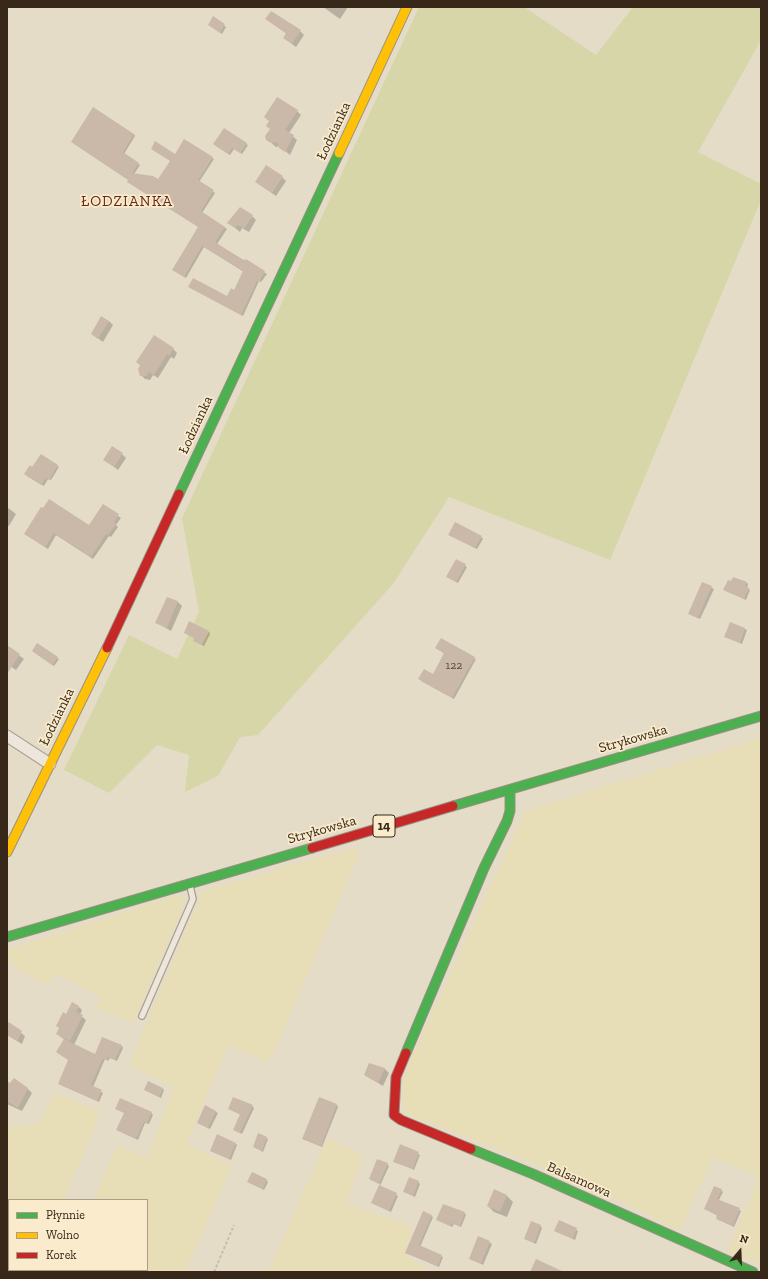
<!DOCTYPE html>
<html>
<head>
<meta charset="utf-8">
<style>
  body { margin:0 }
  #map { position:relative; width:768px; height:1279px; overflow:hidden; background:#e5dcc8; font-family:"Zilla Slab",serif }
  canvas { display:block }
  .frame { position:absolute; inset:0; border:8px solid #38281a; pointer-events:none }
  .legend { position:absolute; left:8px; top:1199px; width:140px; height:72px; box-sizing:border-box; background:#f9ebcb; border:1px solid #ac9d84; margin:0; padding:5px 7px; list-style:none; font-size:12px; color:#38281a }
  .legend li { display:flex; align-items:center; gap:8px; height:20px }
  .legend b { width:20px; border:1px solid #ac9d84 }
  .north { position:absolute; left:720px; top:1231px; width:40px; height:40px; -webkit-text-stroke:3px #f9ebcb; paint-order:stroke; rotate:19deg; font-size:11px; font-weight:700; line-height:16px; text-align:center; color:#38281a }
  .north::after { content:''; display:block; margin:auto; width:14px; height:18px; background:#38281a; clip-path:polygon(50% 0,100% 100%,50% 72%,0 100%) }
</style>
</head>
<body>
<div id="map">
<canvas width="768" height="1279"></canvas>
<div class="frame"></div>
<ul class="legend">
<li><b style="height:5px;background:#4caf50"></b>Płynnie</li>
<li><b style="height:5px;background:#ffc107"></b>Wolno</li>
<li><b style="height:5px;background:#c62828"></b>Korek</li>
</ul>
<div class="north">N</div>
</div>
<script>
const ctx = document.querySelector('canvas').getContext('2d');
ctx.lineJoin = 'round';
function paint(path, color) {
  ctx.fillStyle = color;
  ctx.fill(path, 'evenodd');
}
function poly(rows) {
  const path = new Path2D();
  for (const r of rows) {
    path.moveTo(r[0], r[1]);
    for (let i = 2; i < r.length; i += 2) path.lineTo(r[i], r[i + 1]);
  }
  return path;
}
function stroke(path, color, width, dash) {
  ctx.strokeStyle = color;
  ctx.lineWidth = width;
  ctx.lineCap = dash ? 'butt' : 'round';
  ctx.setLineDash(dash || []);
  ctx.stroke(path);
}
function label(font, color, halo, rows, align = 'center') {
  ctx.font = font + ' "Zilla Slab",serif';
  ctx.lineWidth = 3.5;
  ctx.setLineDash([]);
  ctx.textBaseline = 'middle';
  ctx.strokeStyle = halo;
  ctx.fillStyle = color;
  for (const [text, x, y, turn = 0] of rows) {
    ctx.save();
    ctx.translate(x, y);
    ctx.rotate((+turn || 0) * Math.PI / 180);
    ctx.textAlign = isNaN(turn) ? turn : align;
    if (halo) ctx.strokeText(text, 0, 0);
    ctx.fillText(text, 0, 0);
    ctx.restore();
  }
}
paint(poly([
  [761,738,761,1264,727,1251,759,1177,713,1157,680,1231,630,1205,522,1159,404,1113,402,1091,404,1075,525,811],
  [356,848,360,852,273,1055,265,1061,228,1045,186,1144,231,1166,185,1272,62,1272,63,1270,147,1270,147,1200,93,1200,118,1145,147,1158,174,1086,129,1066,202,892,213,887,264,875,275,869],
  [175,896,184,897,185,902,133,1023,96,1008,101,997,55,973,46,985,7,962,7,950],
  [55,1093,99,1111,92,1134,63,1200,9,1200,9,1270,33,1270,32,1272,7,1272,7,1129,8,1127,40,1122],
  [327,1139,363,1154,347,1204,412,1227,405,1256,424,1266,422,1272,268,1272]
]), '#e7ddb6');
paint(poly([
  [419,7,524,7,596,55,633,7,761,7,761,40,698,152,761,184,761,200,610,560,449,497,393,584,258,735,240,737,218,776,185,792,189,755,157,745,109,793,64,770,129,635,177,659,199,612,182,518]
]), '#d6d6a8');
paint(poly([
  [323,7,348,7,340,19],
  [213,18,226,27,222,34,211,26],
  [266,19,300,31,304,35,296,47,284,38,287,34],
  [297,111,301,115,289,133,297,140,290,155,279,146,276,147,267,139,271,130,270,122,265,117],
  [134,134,135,136,124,154,140,165,134,174,158,181,175,155,212,158,214,159,199,182,215,193,202,213,227,229,217,244,267,274,261,282,259,281,243,316,191,288,228,297,234,292,244,272,204,247,186,278,175,271,199,227,72,142],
  [246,144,248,145,242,154,234,149,230,155,216,146],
  [282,177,286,181,276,196,256,182],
  [252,216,256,220,249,232,242,228,240,232,229,223],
  [109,321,113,325,103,342,92,334],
  [173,349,177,353,174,359,171,357,158,378,153,375,150,380,145,379,141,375,139,369],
  [122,454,126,458,118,470,104,459],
  [57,466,59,467,51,480,48,479,44,486,27,476,33,468],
  [103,505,121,518,116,525,118,527,111,537,109,536,93,559,56,535,48,549,25,534,89,526],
  [7,507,16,514,9,526,7,525],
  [451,536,481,537,483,539,477,549],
  [457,560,467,567,458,583,449,578],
  [703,583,714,589,700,619,691,615],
  [747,583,748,584,747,588,750,590,746,600,724,590],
  [168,598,178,602,182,606,171,631,157,623],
  [731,623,747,630,742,644,726,637],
  [209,632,210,634,204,646,196,642,195,638,185,633],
  [8,647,24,659,16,670,7,664],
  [436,648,476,659,454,699,421,681,433,675,445,654],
  [35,653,57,658,59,659,54,666],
  [79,1007,82,1010,80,1015,86,1020,74,1045,96,1055,122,1046,123,1048,117,1061,110,1058,108,1061,105,1059,93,1087,103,1093,99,1102,61,1085,69,1060,57,1052,65,1040,57,1034,67,1015],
  [7,1022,25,1036,22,1044,7,1035],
  [369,1064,385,1069,389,1073,383,1086,365,1075],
  [162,1088,164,1090,161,1098,145,1090],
  [28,1089,32,1093,22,1111,7,1104,7,1091],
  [337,1105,338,1107,322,1147,305,1140,303,1139],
  [252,1106,254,1108,242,1134,234,1130,241,1115,229,1109],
  [206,1107,218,1113,210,1129,198,1123],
  [151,1113,153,1115,149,1124,145,1123,138,1140,119,1131],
  [266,1138,268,1139,263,1152,254,1147],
  [236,1144,237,1145,231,1160,211,1151],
  [400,1146,420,1155,414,1170,394,1161],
  [387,1164,389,1166,380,1186,398,1196,391,1212,372,1203,380,1184,370,1179],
  [266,1180,268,1182,264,1190,248,1182],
  [418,1182,420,1184,415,1197,405,1192],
  [494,1190,507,1196,513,1202,507,1217,494,1212,488,1206],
  [721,1190,723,1192,719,1200,741,1211,734,1227,719,1220,717,1219,718,1216,705,1209],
  [464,1213,466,1215,461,1227,454,1224,452,1227,437,1220],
  [431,1216,433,1217,420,1247,443,1257,439,1267,406,1253],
  [559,1222,578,1231,575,1240,555,1231],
  [540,1226,542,1228,536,1244,525,1239],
  [479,1237,492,1244,483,1265,470,1258]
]), '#0003');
paint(poly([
  [271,11,301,30,292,44,283,38,286,33,265,19],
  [213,16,225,24,220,33,208,25],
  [277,97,298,110,285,130,294,135,285,152,279,148,277,142,271,143,266,140,265,136,270,129,266,126,269,121,264,117],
  [93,107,134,134,123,152,139,163,132,173,153,176,158,179,170,161,151,149,155,141,175,154,184,139,213,157,198,180,214,190,201,211,225,227,215,242,244,261,246,259,265,271,259,282,257,281,241,315,188,287,193,278,227,296,231,288,234,290,243,271,202,246,184,277,172,270,198,227,127,182,128,180,71,142],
  [224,128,247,143,240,153,232,148,228,154,213,144],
  [266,165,283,176,272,193,255,182],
  [240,207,253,215,244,229,238,225,235,228,227,223],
  [101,316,109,321,98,339,91,334],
  [154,335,174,348,169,356,167,354,154,375,149,372,146,376,140,376,138,369,140,365,136,362],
  [112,446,123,453,114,467,103,460],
  [41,454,58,465,49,480,46,478,41,485,24,474,30,465,32,467],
  [49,499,89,525,103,504,119,514,114,522,116,524,108,535,106,534,91,557,54,533,45,547,24,534,41,507,43,508],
  [455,522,482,536,475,548,448,535],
  [456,559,466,564,456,582,446,577],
  [733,577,747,582,745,586,749,588,744,599,723,590,728,580,731,581],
  [702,582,712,586,698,618,688,614],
  [167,597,178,601,167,628,155,623],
  [189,621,209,631,202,645,193,641,194,638,184,633],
  [730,622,745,628,740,643,724,637],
  [441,638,475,657,452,698,418,679,424,669,433,674,444,653,435,648],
  [37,643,58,657,52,665,32,651],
  [7,645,20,654,7,674],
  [72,1002,79,1006,76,1012,83,1015,70,1041,56,1034,59,1028,56,1026,63,1012,66,1014],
  [7,1021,22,1031,17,1041,7,1034],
  [102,1037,122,1045,115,1060,108,1057,107,1060,103,1058,91,1085,102,1090,97,1101,58,1084,68,1060,56,1052,64,1039,95,1054],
  [369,1063,385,1068,378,1083,364,1075],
  [14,1078,28,1088,18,1108,7,1101,7,1081,10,1083],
  [148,1081,163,1088,159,1097,144,1090],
  [233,1097,253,1105,240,1133,233,1130,240,1114,228,1109],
  [319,1097,337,1104,321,1146,302,1139],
  [120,1098,152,1112,147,1123,144,1122,136,1139,116,1130,124,1113,115,1109],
  [205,1105,216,1111,208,1128,197,1123],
  [258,1133,267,1137,262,1151,253,1147],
  [217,1134,236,1143,229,1159,210,1151],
  [400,1144,419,1152,413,1169,393,1162],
  [377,1159,388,1163,379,1184,369,1179],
  [252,1172,267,1179,263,1189,247,1182],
  [409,1177,419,1181,413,1196,403,1192],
  [379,1185,397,1193,389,1211,371,1203],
  [714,1186,722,1189,717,1199,740,1208,733,1226,716,1219,717,1215,704,1209],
  [494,1189,507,1195,500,1212,487,1206],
  [443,1204,465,1212,460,1226,452,1223,451,1226,436,1220],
  [423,1211,432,1215,419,1245,442,1255,438,1266,405,1253],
  [559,1220,577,1228,573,1239,554,1231],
  [531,1221,541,1225,534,1243,524,1239],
  [478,1236,490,1241,481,1264,469,1259],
  [536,1259,564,1272,530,1272]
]), '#cab9a8');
const lane = poly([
  [142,1016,193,899,190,886]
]);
const street = poly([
  [7,736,50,764]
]);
const fast = poly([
  [179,494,339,153],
  [453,806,761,716],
  [7,937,312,848],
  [406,1053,484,868,507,821,510,811,510,790],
  [471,1149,533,1174,753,1272]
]);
const slow = poly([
  [339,153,407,7],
  [7,852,107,648]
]);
const jam = poly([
  [107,648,179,494],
  [312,848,453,806],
  [406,1053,396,1077,394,1115,401,1120,471,1149]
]);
stroke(lane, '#aaa192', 8);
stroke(street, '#aaa192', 13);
stroke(fast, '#999082', 11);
stroke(slow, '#999082', 11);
stroke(jam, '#999082', 11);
stroke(poly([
  [214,1272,234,1225]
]), '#c5bdb1', 2, [3, 2]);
stroke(lane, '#ece6db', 5.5);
stroke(street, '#ece6db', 11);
stroke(fast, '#4caf50', 9);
stroke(slow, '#ffc107', 9);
stroke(jam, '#c62828', 9);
label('12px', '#5c4c3e', null, [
  ["122",454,666]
]);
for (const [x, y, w] of [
  [384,826,22]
]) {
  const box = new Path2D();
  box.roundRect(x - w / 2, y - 11, w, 22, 3);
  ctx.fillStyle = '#f9ebcb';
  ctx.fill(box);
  stroke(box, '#38281a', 1);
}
label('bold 13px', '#38281a', null, [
  ["14",384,826]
]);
label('14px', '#38281a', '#f9ebcb', [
  ["Łodzianka",334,131,-65],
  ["Łodzianka",196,425,-65],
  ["Łodzianka",57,717,-64],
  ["Strykowska",633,739,-16],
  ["Strykowska",322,830,-16],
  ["Balsamowa",579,1180,24]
]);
ctx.letterSpacing = '1px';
label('15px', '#692615', '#f9ebcb', [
  ["ŁODZIANKA",127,202]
]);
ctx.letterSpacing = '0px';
</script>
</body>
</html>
